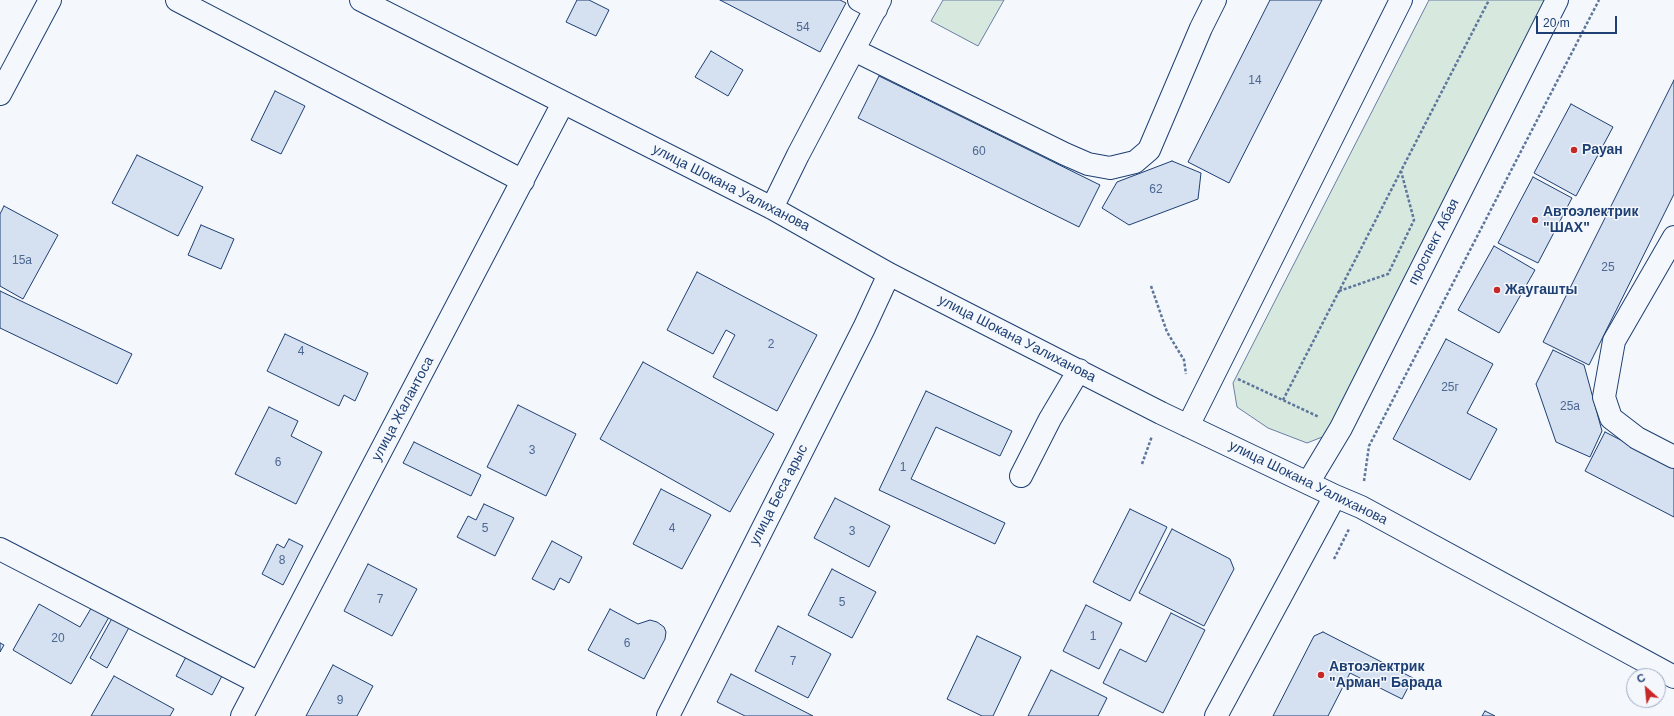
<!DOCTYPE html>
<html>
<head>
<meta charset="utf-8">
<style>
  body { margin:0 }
  #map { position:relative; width:1674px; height:716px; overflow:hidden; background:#f4f7fb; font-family:Helvetica,sans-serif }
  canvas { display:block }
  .north { position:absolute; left:1626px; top:668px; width:40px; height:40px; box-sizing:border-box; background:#f4f7fb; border:1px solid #9eadc5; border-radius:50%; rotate:333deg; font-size:11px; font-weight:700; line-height:16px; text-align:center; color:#1d3f73 }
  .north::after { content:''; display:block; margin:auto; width:14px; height:18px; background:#c62828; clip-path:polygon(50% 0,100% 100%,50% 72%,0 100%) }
  .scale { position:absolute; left:1536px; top:16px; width:81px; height:18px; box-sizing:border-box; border:2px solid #1d3f73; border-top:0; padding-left:5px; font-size:12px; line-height:14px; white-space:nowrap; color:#1d3f73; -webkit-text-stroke:3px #f4f7fb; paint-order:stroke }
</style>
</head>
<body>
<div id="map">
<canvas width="1674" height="716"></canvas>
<div class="north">С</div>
<div class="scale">20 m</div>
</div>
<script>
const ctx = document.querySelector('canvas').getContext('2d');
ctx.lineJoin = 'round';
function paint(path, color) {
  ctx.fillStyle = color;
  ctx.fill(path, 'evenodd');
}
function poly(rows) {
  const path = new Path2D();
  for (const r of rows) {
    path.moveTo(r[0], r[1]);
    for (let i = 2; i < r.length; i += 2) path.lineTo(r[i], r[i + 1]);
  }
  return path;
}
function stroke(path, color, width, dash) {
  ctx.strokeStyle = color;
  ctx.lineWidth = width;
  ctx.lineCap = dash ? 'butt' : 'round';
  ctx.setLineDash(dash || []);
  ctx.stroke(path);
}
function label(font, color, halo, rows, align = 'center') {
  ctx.font = font + ' Helvetica,sans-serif';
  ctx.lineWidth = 3;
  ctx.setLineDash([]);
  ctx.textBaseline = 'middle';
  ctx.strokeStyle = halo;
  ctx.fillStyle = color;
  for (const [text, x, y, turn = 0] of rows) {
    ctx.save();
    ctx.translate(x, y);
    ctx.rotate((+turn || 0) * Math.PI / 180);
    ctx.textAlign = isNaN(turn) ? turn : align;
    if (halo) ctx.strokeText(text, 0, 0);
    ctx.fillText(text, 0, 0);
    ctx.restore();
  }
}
const green = poly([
  [943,0,1004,0,978,46,931,21,943,0],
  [1429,0,1554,0,1335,432,1307,443,1268,428,1237,407,1233,383,1429,0]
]);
paint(green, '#d7e8df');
stroke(green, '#687fa3', 1);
const building = poly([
  [577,0,589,0,609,10,596,36,566,22,577,0],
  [720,0,840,0,846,3,820,52,720,0],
  [1270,0,1322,0,1229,183,1188,162,1270,0],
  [711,51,743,70,728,96,695,77,711,51],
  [879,76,1100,185,1079,227,858,118,879,76],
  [1674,80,1674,194,1589,365,1543,342,1674,80],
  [275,91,305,106,281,154,251,140,275,91],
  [1571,104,1613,127,1576,196,1534,173,1571,104],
  [137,155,203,187,178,236,112,203,137,155],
  [1172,161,1201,173,1198,199,1129,225,1102,208,1117,182,1172,161],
  [1533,177,1572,198,1538,263,1498,243,1533,177],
  [4,206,58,235,23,299,0,286,0,214,4,206],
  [201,225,234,239,221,269,188,255,201,225],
  [1494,246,1535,270,1499,333,1458,310,1494,246],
  [697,272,817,335,777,411,713,377,735,335,726,330,713,354,667,330,697,272],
  [0,291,132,354,117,384,0,328,0,291],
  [285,334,368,373,355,401,344,395,339,406,267,371,285,334],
  [1446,339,1493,364,1467,413,1497,429,1470,480,1393,439,1446,339],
  [1553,350,1584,365,1602,431,1590,457,1556,442,1536,384,1553,350],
  [643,362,774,434,730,512,600,439,643,362],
  [926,391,1012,431,1000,456,936,427,911,479,1005,523,995,544,879,490,926,391],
  [518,405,576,434,546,496,487,467,518,405],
  [269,407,298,421,291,436,322,452,296,504,235,474,269,407],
  [1605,432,1674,467,1674,517,1585,471,1605,432],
  [414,442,481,475,471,496,403,463,414,442],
  [661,489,711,515,682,569,633,544,661,489],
  [835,498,890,526,869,567,814,538,835,498],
  [484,504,514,518,495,556,457,537,468,516,476,520,484,504],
  [1130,509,1167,527,1130,601,1093,582,1130,509],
  [1172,529,1230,559,1234,569,1204,626,1139,593,1172,529],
  [289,539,303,546,283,585,262,574,277,544,284,548,289,539],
  [552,541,582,557,569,583,560,578,554,590,532,579,552,541],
  [368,564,417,589,392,636,344,611,368,564],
  [832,569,876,592,852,638,808,615,832,569],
  [96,600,113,610,71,684,13,650,39,604,80,627,96,600],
  [1086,605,1122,623,1099,669,1063,651,1086,605],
  [610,609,638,624,650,620,657,622,664,627,666,632,665,639,644,679,588,650,610,609],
  [115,613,132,622,107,668,90,658,115,613],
  [1171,613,1205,630,1163,713,1103,683,1120,649,1146,662,1171,613],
  [778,626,831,654,808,698,755,671,778,626],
  [1323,632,1413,678,1402,699,1350,673,1328,716,1273,716,1314,636,1323,632],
  [977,636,1021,657,993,716,982,716,947,699,977,636],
  [0,643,4,645,0,652,0,643],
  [187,655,223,674,212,695,176,676,187,655],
  [333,665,373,686,357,716,306,716,333,665],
  [1051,670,1107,698,1098,716,1028,716,1051,670],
  [731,674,813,716,745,716,717,702,731,674],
  [114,676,174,709,170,716,91,716,114,676],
  [1485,711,1495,716,1482,716,1485,711]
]);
paint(building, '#d5e0f0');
stroke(building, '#1d3f73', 1);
const minor = poly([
  [177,0,523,181],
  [361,0,772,208,889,274,1161,413,1335,496,1361,507,1674,677],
  [859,0,876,9],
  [854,50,1065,154,1088,164,1110,168,1135,162,1149,150,1201,28,1215,0],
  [0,94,50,0],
  [772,208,798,155,880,0],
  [1674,237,1614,341,1604,397,1611,418,1637,438,1674,457],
  [1188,426,1401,0],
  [1021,476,1050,419,1079,370],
  [1308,483,1341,428,1557,0],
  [0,549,259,683],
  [242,716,563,103],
  [668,716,864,328,889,274],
  [1216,716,1335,496]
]);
stroke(minor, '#1d3f73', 24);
stroke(poly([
  [1151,286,1167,332,1184,360,1186,374],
  [1339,291,1388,274,1414,220,1401,171],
  [1238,379,1319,417],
  [1283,400,1489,0],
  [1142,464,1152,436],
  [1364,481,1369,446,1599,0],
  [1334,559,1349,529]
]), '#5e769c', 2.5, [3, 2]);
stroke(minor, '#f4f7fb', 22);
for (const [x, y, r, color] of [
  [1574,150,4,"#c62828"],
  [1535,220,4,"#c62828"],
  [1497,290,4,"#c62828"],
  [1321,675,4,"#c62828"]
]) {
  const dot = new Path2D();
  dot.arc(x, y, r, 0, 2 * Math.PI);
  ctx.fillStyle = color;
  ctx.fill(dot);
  stroke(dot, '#f4f7fb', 1.5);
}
label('12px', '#4b6792', null, [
  ["54",803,28],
  ["14",1255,81],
  ["60",979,152],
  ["62",1156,190],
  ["15а",22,261],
  ["25",1608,268],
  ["2",771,345],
  ["4",301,352],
  ["25г",1450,388],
  ["25а",1570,407],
  ["3",532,451],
  ["6",278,463],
  ["1",903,468],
  ["5",485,529],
  ["4",672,529],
  ["3",852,532],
  ["8",282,561],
  ["7",380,600],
  ["5",842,603],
  ["1",1093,637],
  ["20",58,639],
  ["6",627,644],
  ["7",793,662],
  ["9",340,701]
]);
label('bold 14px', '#1d3f73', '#f4f7fb', [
  ["Рауан",1582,150],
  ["Автоэлектрик",1543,212],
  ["\"ШАХ\"",1543,228],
  ["Жаугашты",1505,290],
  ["Автоэлектрик",1329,667],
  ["\"Арман\" Барада",1329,683]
], 'left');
label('14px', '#1d3f73', '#f4f7fb', [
  ["улица Шокана Уалиханова",731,188,27],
  ["проспект Абая",1434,242,-63],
  ["улица Шокана Уалиханова",1017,339,27],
  ["улица Жалантоса",403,409,-62],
  ["улица Шокана Уалиханова",1308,483,26],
  ["улица Беса арыс",779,495,-63]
]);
</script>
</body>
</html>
